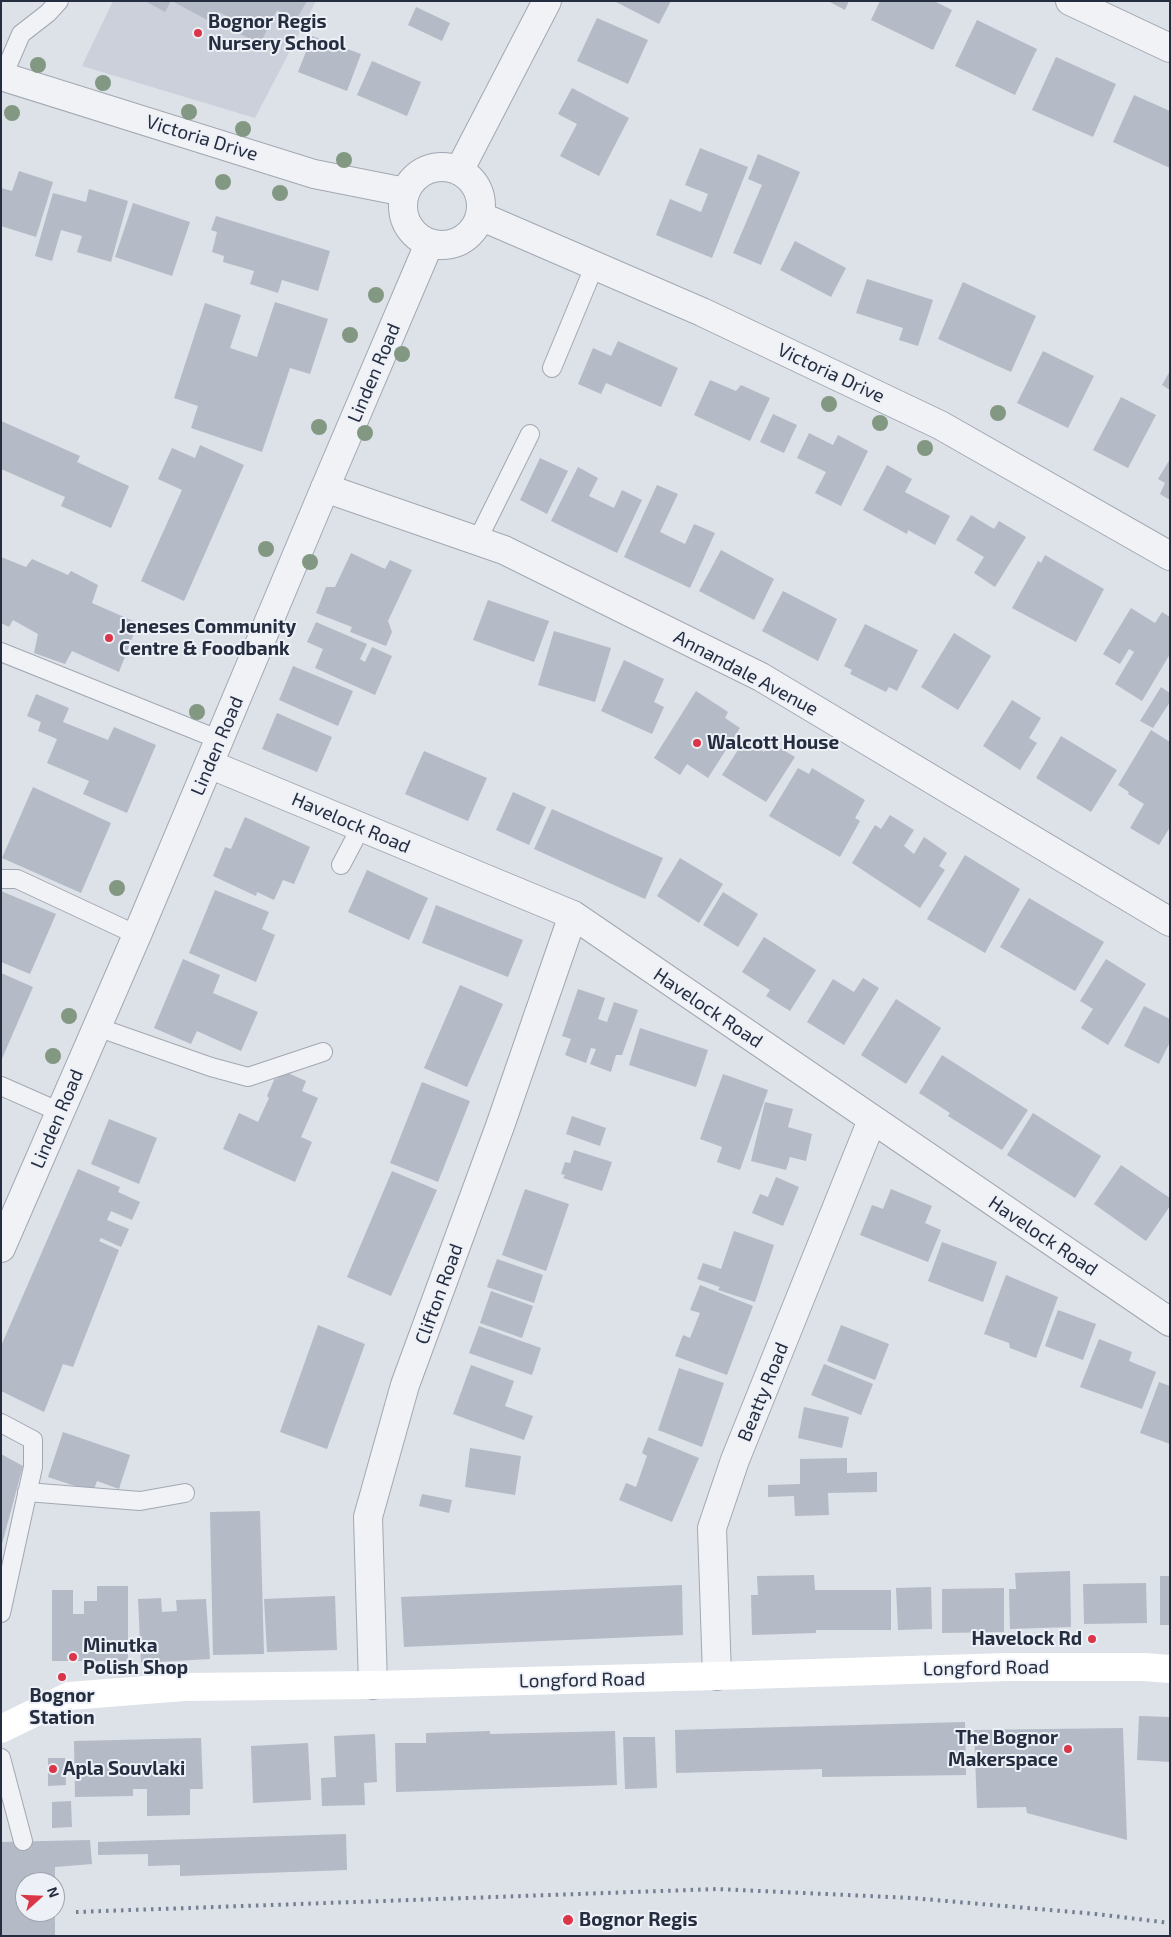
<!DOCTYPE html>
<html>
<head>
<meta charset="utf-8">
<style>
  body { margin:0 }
  #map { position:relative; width:1171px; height:1937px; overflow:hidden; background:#dde1e8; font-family:"Exo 2",sans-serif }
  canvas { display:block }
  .frame { position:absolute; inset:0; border:2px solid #252e40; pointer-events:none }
  .north { position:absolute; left:15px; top:1872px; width:50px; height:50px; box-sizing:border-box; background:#edf0f6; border:1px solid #9da2ad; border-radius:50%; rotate:70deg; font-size:14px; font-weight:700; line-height:20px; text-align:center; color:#252e40 }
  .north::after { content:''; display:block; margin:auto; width:18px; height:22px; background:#da3648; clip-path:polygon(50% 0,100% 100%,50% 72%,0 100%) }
</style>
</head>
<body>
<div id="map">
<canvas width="1171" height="1937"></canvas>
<div class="frame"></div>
<div class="north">N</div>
</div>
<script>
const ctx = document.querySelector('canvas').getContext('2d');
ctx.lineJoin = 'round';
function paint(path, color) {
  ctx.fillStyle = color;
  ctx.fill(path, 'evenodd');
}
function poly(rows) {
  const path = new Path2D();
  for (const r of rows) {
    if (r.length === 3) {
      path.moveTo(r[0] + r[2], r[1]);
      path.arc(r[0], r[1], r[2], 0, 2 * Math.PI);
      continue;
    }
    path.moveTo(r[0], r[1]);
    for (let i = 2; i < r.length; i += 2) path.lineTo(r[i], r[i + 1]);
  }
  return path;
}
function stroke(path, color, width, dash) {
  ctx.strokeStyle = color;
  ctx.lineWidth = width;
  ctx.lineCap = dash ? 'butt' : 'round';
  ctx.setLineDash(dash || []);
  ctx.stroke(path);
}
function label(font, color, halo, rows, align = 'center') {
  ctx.font = font + ' "Exo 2",sans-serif';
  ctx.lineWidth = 4;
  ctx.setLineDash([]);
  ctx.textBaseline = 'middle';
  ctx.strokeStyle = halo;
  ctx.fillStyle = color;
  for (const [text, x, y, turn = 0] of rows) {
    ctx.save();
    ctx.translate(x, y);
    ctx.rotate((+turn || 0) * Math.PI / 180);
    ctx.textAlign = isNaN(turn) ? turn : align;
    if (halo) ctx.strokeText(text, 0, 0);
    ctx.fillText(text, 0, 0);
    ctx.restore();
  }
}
paint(poly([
  [113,1,316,1,255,118,82,66]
]), '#cbd0db');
paint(poly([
  [145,1,171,1,165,12],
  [172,1,307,1,296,20,277,10,260,44,230,29,234,20,219,12,213,23],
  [614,1,671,1,659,24],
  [828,1,849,1,845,10],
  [880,1,934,1,952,10,933,50,871,20],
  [416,7,450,23,442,41,408,25],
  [597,18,648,40,628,84,577,61],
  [977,20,1037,49,1015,95,955,66],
  [312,36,361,54,347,91,298,72],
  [1056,57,1116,84,1093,137,1032,110],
  [372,61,421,82,407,116,357,95],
  [572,88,629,118,599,176,560,156,577,124,558,114],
  [1134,95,1170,111,1170,168,1113,142],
  [700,148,748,167,712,258,656,235,670,199,701,212,708,194,685,185],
  [758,154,800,172,761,265,733,253,762,185,748,179],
  [19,171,53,182,36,237,1,226,1,188,12,191],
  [89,189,128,201,111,262,77,252,82,236,61,230,52,261,35,256,53,193,86,202],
  [133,203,190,222,172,276,115,257],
  [216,216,330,251,318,291,282,280,278,293,250,284,254,271,223,262,224,256,212,252,217,232,211,230],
  [795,241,846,268,831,297,780,270],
  [867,279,933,300,918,346,899,340,903,328,856,313],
  [963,282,1036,316,1011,372,938,339],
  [275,302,328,319,310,374,290,368,262,452,191,428,198,406,174,398,205,303,241,315,230,348,257,357],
  [618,341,678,368,661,407,606,383,601,394,578,384,593,348,611,356],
  [1043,351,1094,376,1068,428,1017,403],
  [1170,371,1170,390,1162,385],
  [710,380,736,391,741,385,770,398,750,441,694,415],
  [1121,397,1156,415,1128,468,1093,450],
  [773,414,797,425,784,453,760,442],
  [1,421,80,456,77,462,129,486,111,528,61,506,65,497,1,469],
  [809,433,833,445,838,435,868,451,841,506,815,493,826,472,797,458],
  [200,445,244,465,184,601,141,581,182,490,158,479,172,448,195,458],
  [540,458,568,471,547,514,520,500],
  [1170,459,1170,500,1160,494,1165,483,1158,479],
  [887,465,912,479,905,492,950,516,935,545,908,530,907,534,863,510],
  [578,467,598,478,589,496,614,508,622,490,642,500,617,553,551,521],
  [657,485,678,494,660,532,685,544,694,524,715,533,690,588,624,557],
  [971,515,994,529,999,521,1026,537,995,587,974,573,984,557,956,540],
  [721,550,774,579,754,620,699,591],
  [351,553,385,569,390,560,412,570,388,621,392,632,386,646,350,632,352,627,316,613,326,587,335,587],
  [1045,555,1104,589,1076,642,1012,608,1038,561,1041,563],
  [1,557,26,567,32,559,68,575,71,571,98,585,92,603,138,623,119,672,72,651,65,664,34,653,38,634,13,620,9,627,1,623],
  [783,591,837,619,818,661,762,631],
  [488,600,549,621,534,662,473,640],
  [1131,608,1155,623,1162,612,1170,617,1170,654,1142,701,1115,684,1134,652,1129,649,1120,664,1103,654],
  [316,622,367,644,360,659,365,662,372,647,392,656,375,695,315,668,323,649,307,642],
  [865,624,918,650,897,691,889,687,886,692,850,674,852,670,844,666],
  [554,631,611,648,595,702,538,685],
  [954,633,991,656,958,710,921,687],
  [624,660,664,679,654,702,664,707,652,734,601,711],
  [293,666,353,691,338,726,279,700],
  [1161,687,1170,693,1170,702,1153,728,1140,721],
  [696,691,728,712,725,718,740,728,708,778,687,764,680,775,654,758],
  [36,694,69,708,63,722,108,740,114,727,156,745,127,813,83,794,89,781,47,763,57,739,38,731,41,722,27,716],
  [1012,700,1041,718,1029,738,1037,743,1020,770,983,746],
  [277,713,332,737,317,772,262,749],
  [1151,730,1170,742,1170,827,1159,845,1130,828,1144,804,1128,794,1129,792,1118,785],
  [1061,736,1117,770,1091,812,1036,778],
  [745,739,764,752,770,742,795,757,766,802,722,775],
  [424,751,487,778,468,821,405,794],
  [798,768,809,774,812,768,865,800,855,818,860,821,840,857,769,816],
  [33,787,111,823,81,893,2,858],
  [513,792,546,807,529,845,496,830],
  [552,809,663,858,645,899,534,849],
  [890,815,914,830,904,846,914,854,924,837,947,853,939,866,945,870,920,908,852,863,875,825,881,829],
  [245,817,310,847,294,884,283,880,274,900,257,892,256,896,213,876,225,847,231,849],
  [965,855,1020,889,985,953,927,919],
  [680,858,723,884,699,923,657,896],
  [367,870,428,898,409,940,348,912],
  [215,890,269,912,262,929,275,935,256,982,189,953],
  [1,891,56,914,30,974,1,962],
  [723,892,758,914,738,947,703,925],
  [1029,898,1104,942,1075,991,1000,947],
  [436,905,523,940,508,977,422,943],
  [764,937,816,970,790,1011,766,996,770,990,742,972],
  [183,959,220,975,213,993,258,1012,241,1051,197,1031,191,1044,154,1028],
  [1106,959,1146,984,1108,1045,1081,1028,1093,1009,1080,1001],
  [1,973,33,987,1,1061],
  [863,978,879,988,844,1045,807,1022,833,979,854,992],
  [460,985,503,1004,467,1087,424,1068],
  [578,989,605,998,598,1019,607,1022,614,1002,638,1010,622,1055,616,1055,611,1072,590,1064,596,1049,591,1048,586,1063,565,1055,571,1039,562,1036],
  [896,999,941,1028,906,1084,861,1055],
  [1144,1006,1170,1019,1170,1042,1159,1064,1124,1046],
  [640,1028,708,1050,696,1087,629,1065],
  [942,1055,1028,1110,1002,1150,948,1116,950,1113,919,1093],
  [281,1070,306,1081,302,1091,318,1098,301,1137,312,1142,295,1182,223,1149,239,1113,258,1122,269,1098,267,1096,275,1078,277,1079],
  [723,1074,768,1090,740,1170,717,1162,722,1147,700,1139],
  [422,1082,470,1101,438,1182,390,1163],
  [765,1102,793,1109,788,1127,812,1134,806,1161,790,1157,786,1170,751,1161],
  [1033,1113,1101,1156,1075,1198,1007,1155],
  [572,1116,606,1128,600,1146,566,1134],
  [109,1119,157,1138,139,1184,91,1164],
  [574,1150,612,1162,602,1191,563,1178,565,1175,561,1174,565,1162,570,1163],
  [1121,1165,1170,1198,1170,1206,1146,1241,1094,1204],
  [78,1169,120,1187,118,1192,140,1202,132,1220,111,1211,107,1220,129,1229,121,1247,101,1238,99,1241,119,1250,73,1367,63,1364,44,1412,1,1391,1,1346],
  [392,1171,437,1190,391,1296,347,1277],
  [776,1177,799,1187,783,1226,752,1213,760,1194,768,1197],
  [525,1189,569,1204,546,1271,502,1255],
  [891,1189,932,1206,925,1223,941,1230,928,1262,860,1235,872,1205,883,1209],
  [734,1231,774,1245,755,1302,718,1290,720,1287,697,1279,703,1263,721,1269],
  [942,1242,997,1262,983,1302,928,1281],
  [497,1259,543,1275,534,1303,487,1287],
  [1006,1275,1058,1297,1036,1358,1010,1348,1009,1343,984,1334],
  [700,1285,753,1306,727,1375,675,1356,683,1335,690,1338,700,1313,690,1310],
  [491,1291,533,1306,522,1338,480,1323],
  [1058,1310,1096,1324,1083,1360,1045,1346],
  [318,1325,365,1344,327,1449,280,1432],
  [841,1325,889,1344,875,1380,827,1361],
  [479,1326,541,1348,532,1375,469,1353],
  [1099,1339,1132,1352,1129,1361,1156,1372,1142,1409,1080,1387],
  [824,1364,873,1384,861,1415,811,1395],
  [471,1365,514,1381,505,1406,533,1416,524,1440,453,1414],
  [679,1368,724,1383,702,1447,658,1430],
  [1159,1382,1170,1386,1170,1444,1140,1433],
  [804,1407,849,1417,842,1448,798,1438],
  [63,1432,130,1455,119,1489,97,1481,93,1492,48,1477],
  [648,1437,699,1458,672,1522,619,1500,626,1483,636,1487,647,1456,642,1453],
  [470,1448,521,1456,515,1495,465,1487],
  [1,1454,23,1466,2,1544,1,1544],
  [847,1458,847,1473,877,1472,877,1492,828,1493,829,1515,795,1516,794,1496,768,1497,768,1485,800,1484,800,1459],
  [422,1494,452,1500,449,1513,419,1506],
  [260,1511,264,1654,213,1655,210,1512],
  [1070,1571,1071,1627,1010,1629,1009,1589,1016,1589,1015,1573],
  [814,1575,815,1590,891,1590,891,1630,816,1630,816,1633,752,1635,751,1595,758,1595,757,1576],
  [1160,1576,1170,1576,1170,1625,1160,1625],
  [1146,1583,1147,1623,1084,1624,1083,1584],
  [682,1585,683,1635,404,1647,401,1597],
  [97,1586,128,1586,128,1661,52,1661,52,1590,73,1590,73,1614,84,1614,84,1601,97,1601],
  [931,1587,932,1629,898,1630,896,1588],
  [1004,1588,1004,1632,942,1633,942,1589],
  [335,1596,337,1650,267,1652,264,1599],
  [161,1598,162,1612,177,1611,176,1600,206,1599,210,1659,141,1663,138,1599],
  [1139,1716,1170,1717,1170,1762,1137,1760],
  [965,1722,966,1775,822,1777,822,1769,676,1773,675,1730],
  [1123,1728,1127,1840,1027,1813,1026,1807,977,1808,974,1730],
  [490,1731,490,1734,615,1731,617,1785,396,1792,395,1743,426,1743,426,1733],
  [375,1734,377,1782,364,1783,365,1805,322,1806,321,1778,336,1777,334,1736],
  [623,1737,655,1737,657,1788,625,1789],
  [201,1738,203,1789,190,1789,190,1815,147,1816,147,1789,133,1789,133,1796,75,1797,74,1741],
  [308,1743,311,1800,253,1803,251,1746],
  [48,1758,65,1758,66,1785,48,1786],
  [71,1801,72,1827,52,1828,52,1802],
  [346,1834,347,1870,180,1876,180,1865,148,1866,148,1854,98,1855,98,1842],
  [90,1840,92,1864,55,1867,55,1882,25,1882,25,1912,55,1912,55,1936,1,1936,1,1842]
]), '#b4bac6');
const service = poly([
  [3,76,21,34,48,13,59,1],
  [552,368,594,267],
  [477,541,530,434],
  [1,652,220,740],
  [341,865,361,827],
  [1,879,17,879,137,935],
  [97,1027,211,1067,248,1077,323,1052],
  [1,1086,60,1112],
  [1,1423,33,1440,33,1467,1,1613],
  [27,1492,140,1501,185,1493],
  [1,1758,23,1841]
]);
const minor = poly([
  [1070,1,1170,48],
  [325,488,504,550,761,677,1170,922],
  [209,764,573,915,1170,1322],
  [717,1676,712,1528,735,1460,872,1120],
  [373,1685,368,1517,405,1385,500,1126,573,915]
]);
const tertiary = poly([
  [1,76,314,174,405,192],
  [442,206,39],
  [459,171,547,1],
  [480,216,702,312,940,425,1170,556],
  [1,1248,137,935,325,488,429,244]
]);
stroke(service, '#a2a8b2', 20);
stroke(minor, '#a2a8b2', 30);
stroke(tertiary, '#a2a8b2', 30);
stroke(service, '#f0f2f6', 18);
stroke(minor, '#f0f2f6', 28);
stroke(tertiary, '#f0f2f6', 28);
stroke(poly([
  [1,1729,69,1696,184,1687,373,1685,717,1676,1007,1667,1144,1667,1170,1669]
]), '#fff', 28);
stroke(poly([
  [76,1912,717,1889,912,1898,1096,1914,1170,1923]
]), '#757f93', 4, [2.5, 5]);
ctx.fillStyle = '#829883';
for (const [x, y] of [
  [38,65],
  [103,83],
  [189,112],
  [12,113],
  [243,129],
  [344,160],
  [223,182],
  [280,193],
  [376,295],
  [350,335],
  [402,354],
  [829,404],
  [998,413],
  [880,423],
  [319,427],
  [365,433],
  [925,448],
  [266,549],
  [310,562],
  [197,712],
  [117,888],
  [69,1016],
  [53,1056]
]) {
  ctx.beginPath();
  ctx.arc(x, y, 8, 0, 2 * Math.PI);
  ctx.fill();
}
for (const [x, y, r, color] of [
  [198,33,5,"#da3648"],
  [109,638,5,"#da3648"],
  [697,743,5,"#da3648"],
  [1092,1639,5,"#da3648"],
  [73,1657,5,"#da3648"],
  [62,1677,5,"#da3648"],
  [1068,1749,5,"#da3648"],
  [53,1769,5,"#da3648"],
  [568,1920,6,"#da3648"]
]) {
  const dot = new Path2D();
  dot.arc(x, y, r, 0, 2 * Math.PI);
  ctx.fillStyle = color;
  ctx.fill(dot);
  stroke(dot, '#edf0f6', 2);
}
label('bold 19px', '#252e40', '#edf0f6', [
  ["Bognor Regis",208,22],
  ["Nursery School",208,44],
  ["Jeneses Community",119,627],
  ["Centre & Foodbank",119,649],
  ["Walcott House",707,743],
  ["Havelock Rd",1082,1639,"right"],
  ["Minutka",83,1646],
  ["Polish Shop",83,1668],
  ["Bognor",62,1696,"center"],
  ["Station",62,1718,"center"],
  ["The Bognor",1058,1738,"right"],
  ["Makerspace",1058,1760,"right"],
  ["Apla Souvlaki",63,1769],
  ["Bognor Regis",579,1920]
], 'left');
label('19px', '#252e40', '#edf0f6', [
  ["Victoria Drive",202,138,17],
  ["Linden Road",374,373,-67],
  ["Victoria Drive",831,373,25],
  ["Annandale Avenue",746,673,28],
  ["Linden Road",217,746,-67],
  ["Havelock Road",351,823,23],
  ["Havelock Road",708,1008,34],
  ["Linden Road",57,1119,-67],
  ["Havelock Road",1043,1236,34],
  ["Clifton Road",439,1294,-70],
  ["Beatty Road",763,1392,-68],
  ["Longford Road",986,1668,-1],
  ["Longford Road",582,1680,-1]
]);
</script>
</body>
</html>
